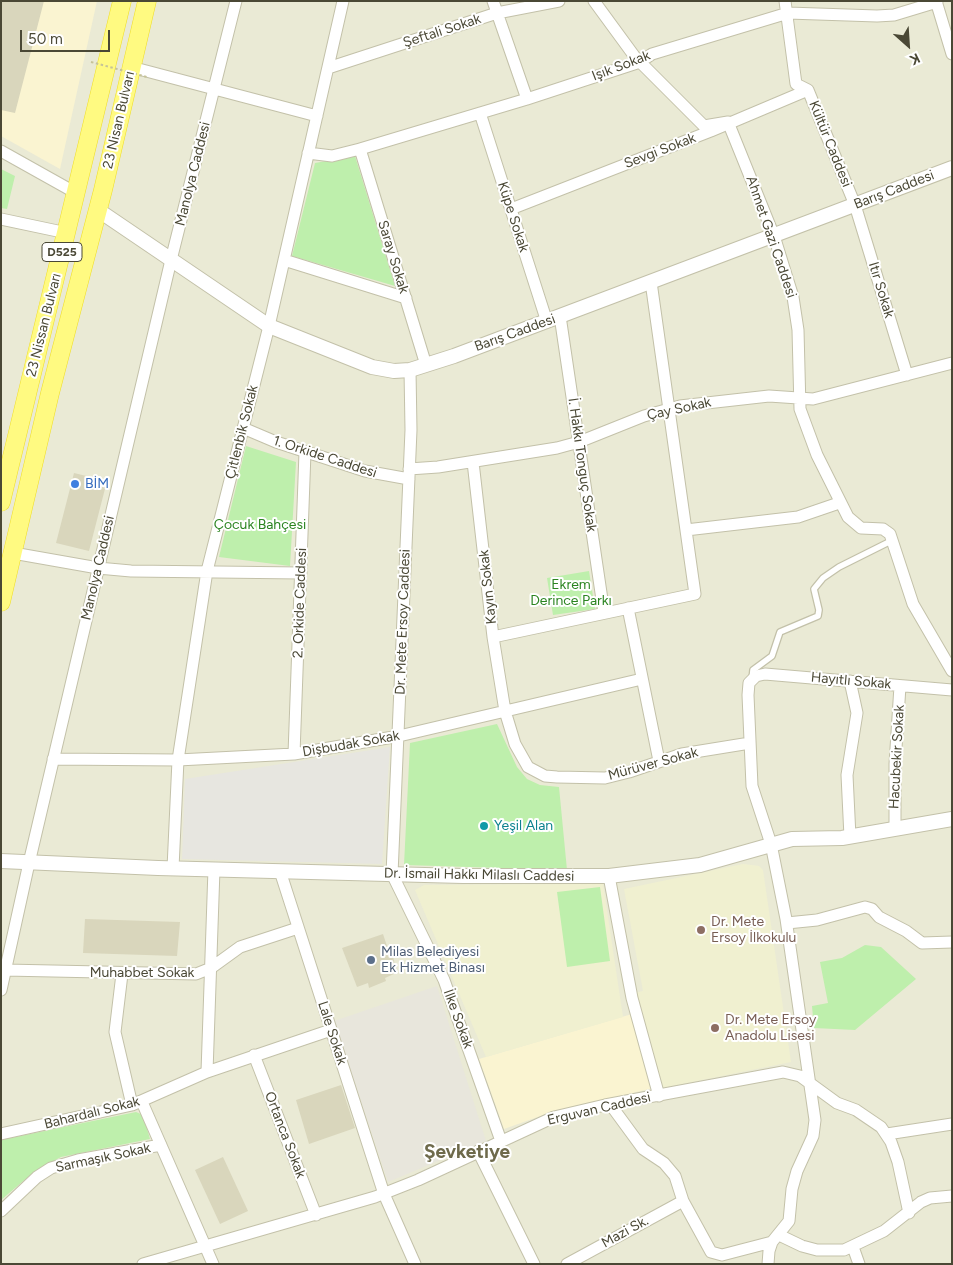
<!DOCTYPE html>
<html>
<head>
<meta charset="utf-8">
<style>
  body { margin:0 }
  #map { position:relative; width:953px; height:1265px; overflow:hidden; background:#f6f5e8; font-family:Figtree,sans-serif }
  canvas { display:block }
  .frame { position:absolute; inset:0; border:2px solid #4a4835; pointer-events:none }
  .north { position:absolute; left:883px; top:20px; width:50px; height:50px; -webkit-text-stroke:4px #fff; paint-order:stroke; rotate:154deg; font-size:14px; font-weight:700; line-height:20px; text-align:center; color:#4a4835 }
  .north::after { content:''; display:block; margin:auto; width:18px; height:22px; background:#4a4835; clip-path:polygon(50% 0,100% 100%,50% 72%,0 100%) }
  .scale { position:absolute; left:20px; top:30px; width:90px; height:22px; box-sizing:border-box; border:2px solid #4a4835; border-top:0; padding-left:6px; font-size:15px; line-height:18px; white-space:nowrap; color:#4a4835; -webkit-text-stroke:4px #fff; paint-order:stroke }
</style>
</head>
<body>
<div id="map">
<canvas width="953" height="1265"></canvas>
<div class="frame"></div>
<div class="north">K</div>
<div class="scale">50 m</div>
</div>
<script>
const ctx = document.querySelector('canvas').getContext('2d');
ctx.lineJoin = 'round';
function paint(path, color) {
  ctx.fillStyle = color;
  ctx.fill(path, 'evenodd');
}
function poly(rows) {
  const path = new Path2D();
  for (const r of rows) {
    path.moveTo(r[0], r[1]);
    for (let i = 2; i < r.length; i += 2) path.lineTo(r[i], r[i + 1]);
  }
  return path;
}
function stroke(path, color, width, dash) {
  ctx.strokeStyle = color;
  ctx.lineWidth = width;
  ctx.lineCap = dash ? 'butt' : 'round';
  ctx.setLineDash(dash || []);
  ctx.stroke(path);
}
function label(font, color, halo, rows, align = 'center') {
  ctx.font = font + ' Figtree,sans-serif';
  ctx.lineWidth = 4;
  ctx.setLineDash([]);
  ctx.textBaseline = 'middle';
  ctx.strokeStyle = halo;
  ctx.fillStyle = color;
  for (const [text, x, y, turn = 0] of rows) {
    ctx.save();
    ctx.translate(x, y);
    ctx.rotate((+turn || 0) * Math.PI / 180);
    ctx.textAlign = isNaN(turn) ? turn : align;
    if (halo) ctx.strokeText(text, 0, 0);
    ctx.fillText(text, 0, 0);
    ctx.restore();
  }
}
paint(poly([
  [1,1,952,1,952,1264,1,1264]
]), '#eaead5');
paint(poly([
  [1,1,97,1,60,169,1,136],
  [632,1014,653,1088,546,1114,504,1129,479,1059]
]), '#faf4d1');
paint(poly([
  [437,986,486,1141,388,1182,334,1021]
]), '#e8e6dc');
paint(poly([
  [743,864,759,866,763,870,791,1062,662,1088,635,993,643,991,624,889],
  [603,884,623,1017,486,1057,415,890,424,885]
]), '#f0f0d0');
paint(poly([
  [355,156,395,286,292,256,315,163],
  [1,169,15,176,7,209,1,208],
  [246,446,296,462,290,566,219,557],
  [589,571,595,609,553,615,547,578],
  [497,724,517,767,527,779,540,785,559,787,567,870,404,865,410,743],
  [600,887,610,961,567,967,557,892],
  [865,945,881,947,916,979,855,1030,814,1028,812,1006,828,1003,820,962,842,958],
  [136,1112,143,1115,150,1139,61,1157,35,1171,1,1200,1,1140]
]), '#beefac');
paint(poly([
  [390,747,382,864,182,859,185,779]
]), '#e7e6e0');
paint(poly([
  [1,1,44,1,15,113,1,110],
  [74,473,107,481,89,551,56,543],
  [85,919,180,922,177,956,83,953],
  [383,934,390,955,393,955,396,973,385,978,386,981,369,988,368,983,357,987,342,948],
  [341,1085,355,1128,309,1144,296,1100],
  [223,1157,248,1211,220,1224,195,1170]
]), '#d9d6bc');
const service = poly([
  [752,679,753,670,772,656,780,632,818,616,819,610,814,589,823,578,839,567,893,540]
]);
const minor = poly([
  [493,1,527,99],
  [594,1,635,57,704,126,728,122,774,236,793,297,798,330,800,409,817,455,848,517,861,528,883,529,890,534,913,604,952,671],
  [785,1,796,84,808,90,855,205,907,375],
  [936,1,952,54],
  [131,67,317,116],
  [328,68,497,13,559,1],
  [480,113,547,322],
  [360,149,426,365],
  [1,151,76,193],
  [308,153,332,156,360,149,527,99,640,62,652,54,788,13,877,16,894,15,937,2],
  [511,209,711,131,808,90],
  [1,219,67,233],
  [284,260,406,298],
  [560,316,604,613],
  [410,370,411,430,392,874,444,980,501,1141],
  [243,428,276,442,365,471,409,479],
  [473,462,493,637,505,711,515,744,528,767,545,776,557,777,605,778,629,772,682,754,750,743],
  [409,469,438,467,557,448,579,442,644,416,680,406,769,396,813,399,952,363],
  [686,530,798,517,839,503],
  [13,553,98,568,131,571,301,573],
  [628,608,659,761],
  [493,637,695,594,651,282],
  [294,754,305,452],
  [53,759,178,760,294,754,399,736,642,679],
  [895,829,895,764,900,686],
  [850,837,847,775,857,713,850,681],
  [173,868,178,760,207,571,269,326,343,1],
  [280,871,384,1194,415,1264],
  [609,876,632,998,659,1096],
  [787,923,817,920,865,907,872,909,879,917,906,931,922,943,952,942],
  [5,970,196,974,211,968,240,947,298,928],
  [122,974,115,1032,132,1105],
  [1,990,29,863,171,260,236,1],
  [254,1055,316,1215],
  [207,1072,214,869],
  [142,1102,213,1264],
  [610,1104,643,1149,664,1163,675,1176,683,1201,711,1252,722,1255,772,1242],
  [1,1134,132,1105,207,1072,331,1030],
  [887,1134,952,1124],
  [478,1151,534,1264],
  [1,1211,37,1177,51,1168,78,1160,161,1145],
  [779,1235,802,1246,817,1250,844,1250,884,1231,921,1202,930,1198,952,1196],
  [853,1247,859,1264],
  [143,1264,375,1197,418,1180,554,1117,605,1105,783,1072,800,1076,837,1103,856,1110,881,1127,891,1142,898,1162,909,1213],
  [567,1264,683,1201],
  [768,1264,769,1251,772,1242,789,1221,792,1189,797,1171,813,1136,815,1120,786,919,771,844,752,786,748,695,749,683,756,676,765,674,952,690]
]);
const tertiary = poly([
  [98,210,269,326,372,367,394,371,410,370,454,356,952,168],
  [1,861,158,868,463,876,609,876,700,865,792,839,842,838,952,819]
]);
const trunk = poly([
  [1,502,122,1],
  [1,602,50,393,103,190,147,1]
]);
stroke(service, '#c3c1a9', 8);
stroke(minor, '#c3c1a9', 13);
stroke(tertiary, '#c3c1a9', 16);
stroke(trunk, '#f0de27', 19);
stroke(service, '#fff', 5.5);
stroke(minor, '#fff', 11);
stroke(tertiary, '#fff', 14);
stroke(trunk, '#fffa81', 18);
stroke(poly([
  [91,62,147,77]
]), '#c6c398', 2, [2.5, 2.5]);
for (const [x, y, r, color] of [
  [75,484,5,"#3f7fe0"],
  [484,826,5,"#0f9aa8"],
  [701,930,5,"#8d6e63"],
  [371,960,5,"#5c6f8a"],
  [715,1028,5,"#8d6e63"]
]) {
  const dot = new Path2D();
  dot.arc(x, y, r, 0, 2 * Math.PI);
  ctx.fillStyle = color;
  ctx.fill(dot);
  stroke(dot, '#fff', 2);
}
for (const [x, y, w] of [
  [62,252,40]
]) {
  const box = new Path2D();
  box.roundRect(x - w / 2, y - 9.5, w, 19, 4);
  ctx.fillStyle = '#fff';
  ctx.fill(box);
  stroke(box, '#4a4835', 1);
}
label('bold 12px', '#4a4835', null, [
  ["D525",62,252]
]);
label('14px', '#4a4835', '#fff', [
  ["Şeftali Sokak",442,31,-18],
  ["Işık Sokak",621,66,-21],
  ["23 Nisan Bulvarı",119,120,-77],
  ["Kültür Caddesi",830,144,68],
  ["Sevgi Sokak",660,151,-21],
  ["Manolya Caddesi",193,174,-76],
  ["Barış Caddesi",894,190,-21],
  ["Küpe Sokak",513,217,72],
  ["Ahmet Gazi Caddesi",771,237,71],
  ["Saray Sokak",393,257,73],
  ["Itır Sokak",881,290,73],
  ["23 Nissan Bulvarı",44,325,-76],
  ["Barış Caddesi",515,333,-20],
  ["Çay Sokak",679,409,-12],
  ["Çitlenbik Sokak",242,432,-76],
  ["1. Orkide Caddesi",325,457,18],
  ["İ. Hakkı Tonguç Sokak",582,465,82],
  ["Manolya Caddesi",98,568,-77],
  ["Kayın Sokak",488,587,-96],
  ["2. Orkide Caddesi",300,603,-88],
  ["Dr. Mete Ersoy Caddesi",403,622,-88],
  ["Hayıtlı Sokak",851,681,5],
  ["Dişbudak Sokak",351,744,-10],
  ["Hacubekir Sokak",897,757,-87],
  ["Mürüver Sokak",653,764,-15],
  ["Dr. İsmail Hakkı Milaslı Caddesi",479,875,1],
  ["Muhabbet Sokak",142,973],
  ["İlke Sokak",458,1019,70],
  ["Lale Sokak",332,1033,72],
  ["Erguvan Caddesi",599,1109,-13],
  ["Bahardalı Sokak",92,1113,-14],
  ["Ortanca Sokak",285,1135,69],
  ["Sarmaşık Sokak",103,1158,-12],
  ["Mazi Sk.",625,1232,-29]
]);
label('14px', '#366cbe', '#fff', [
  ["BİM",85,484]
], 'left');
label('14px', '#2b8421', '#fff', [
  ["Çocuk Bahçesi",260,525],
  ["Ekrem",571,585],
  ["Derince Parkı",571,601]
]);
label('14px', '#0d838f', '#fff', [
  ["Yeşil Alan",494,826]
], 'left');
label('14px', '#785e54', '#fff', [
  ["Dr. Mete",711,922],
  ["Ersoy İlkokulu",711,938],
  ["Dr. Mete Ersoy",725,1020],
  ["Anadolu Lisesi",725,1036]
], 'left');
label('14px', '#4e5e75', '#fff', [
  ["Milas Belediyesi",381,952],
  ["Ek Hizmet Binası",381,968]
], 'left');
label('bold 19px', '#6e6a4b', '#fff', [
  ["Şevketiye",467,1152]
]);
</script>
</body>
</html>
